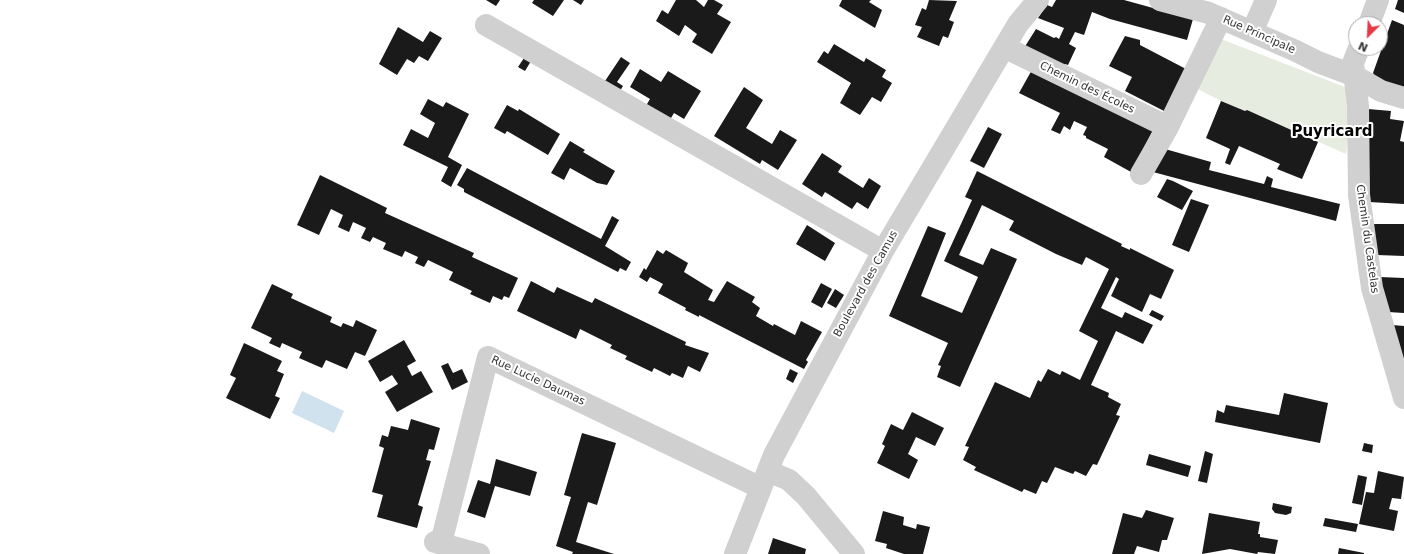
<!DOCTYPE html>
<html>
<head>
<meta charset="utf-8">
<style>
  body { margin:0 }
  #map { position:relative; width:1404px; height:554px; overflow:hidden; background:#fff; font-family:"DejaVu Sans",sans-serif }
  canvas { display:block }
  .north { position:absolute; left:1348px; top:16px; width:40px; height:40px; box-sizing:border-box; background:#fff; border:1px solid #adadad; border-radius:50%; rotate:204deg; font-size:11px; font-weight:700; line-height:16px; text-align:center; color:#333 }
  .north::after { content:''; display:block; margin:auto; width:14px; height:18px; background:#e63946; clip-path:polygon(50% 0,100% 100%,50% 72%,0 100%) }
</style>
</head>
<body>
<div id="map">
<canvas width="1404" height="554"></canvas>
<div class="north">N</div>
</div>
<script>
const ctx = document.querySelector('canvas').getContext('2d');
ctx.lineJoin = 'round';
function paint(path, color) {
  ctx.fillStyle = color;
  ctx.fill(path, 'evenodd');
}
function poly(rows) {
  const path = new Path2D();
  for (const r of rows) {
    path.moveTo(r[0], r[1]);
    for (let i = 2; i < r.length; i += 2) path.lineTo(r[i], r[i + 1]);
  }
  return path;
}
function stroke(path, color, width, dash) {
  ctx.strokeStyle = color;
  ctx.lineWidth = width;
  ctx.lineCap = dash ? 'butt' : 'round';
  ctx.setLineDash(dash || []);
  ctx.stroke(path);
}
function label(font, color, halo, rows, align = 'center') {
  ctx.font = font + ' "DejaVu Sans",sans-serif';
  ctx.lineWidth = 4;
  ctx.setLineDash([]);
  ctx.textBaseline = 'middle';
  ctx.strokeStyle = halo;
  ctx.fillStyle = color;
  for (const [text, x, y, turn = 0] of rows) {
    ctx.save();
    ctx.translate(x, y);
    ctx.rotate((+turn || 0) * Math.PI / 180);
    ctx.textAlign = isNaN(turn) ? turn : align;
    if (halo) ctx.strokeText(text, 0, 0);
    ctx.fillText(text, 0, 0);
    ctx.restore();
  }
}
paint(poly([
  [1221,39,1355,91,1346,154,1247,110,1245,111,1221,101,1198,89]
]), '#e6ecdf');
paint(poly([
  [302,391,344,411,334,433,292,413]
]), '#cfe2ee');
paint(poly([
  [486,0,500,0,496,6],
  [534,0,564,0,553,16,532,3],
  [573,0,584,0,581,5],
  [676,0,696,0,704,7,708,0,714,0,723,5,717,14,731,22,712,54,692,42,697,34,685,25,679,36,656,21,662,10,668,14],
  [842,0,871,0,869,2,882,10,875,28,839,6],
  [929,0,957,1,949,20,954,22,948,38,943,36,939,46,917,37,922,27,915,25,922,8,926,10],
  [1056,0,1124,0,1193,19,1187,40,1110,19,1092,12,1084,35,1075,32,1069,44,1076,48,1068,65,1065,64,1063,67,1024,48,1036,29,1054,38,1056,37,1059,39,1064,28,1038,18,1047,5,1052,7],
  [1398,0,1404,0,1404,13,1395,9],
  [1392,20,1404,25,1404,89,1377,80,1373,73],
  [398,27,423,42,430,31,442,38,428,61,419,56,414,63,407,59,397,75,379,64],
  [1125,36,1140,40,1140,45,1186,69,1164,111,1125,91,1132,77,1109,66],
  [834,44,864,62,866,58,886,70,882,77,892,83,881,102,872,97,860,115,840,103,851,83,817,62,824,51,828,54],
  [621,57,630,63,617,82,623,86,618,94,603,84],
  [524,58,531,61,525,71,518,67],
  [1033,68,1153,130,1131,172,1104,157,1108,149,1086,138,1086,136,1083,135,1087,127,1074,121,1070,130,1064,126,1060,134,1051,130,1060,113,1019,93],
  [640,69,661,82,668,71,701,91,684,119,674,113,668,123,644,109,650,99,630,87],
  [744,87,763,100,746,128,772,144,780,130,797,140,778,170,762,160,760,164,714,136],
  [428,99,443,107,446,102,469,114,448,157,462,165,451,187,441,181,448,167,403,145,411,129,428,138,435,123,420,114],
  [1221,101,1245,111,1247,110,1318,142,1302,179,1277,169,1280,164,1239,146,1230,165,1225,163,1230,149,1206,138],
  [507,105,518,111,519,109,560,134,548,155,507,131,505,134,494,128],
  [1368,109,1391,111,1390,119,1404,121,1400,141,1404,142,1404,204,1369,202],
  [988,127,1002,134,984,168,970,161],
  [570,141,585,150,583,152,615,171,607,185,597,183,570,168,564,180,551,173],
  [1165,149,1211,162,1209,170,1264,184,1267,176,1273,179,1271,187,1340,204,1336,221,1153,172],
  [822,153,842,166,838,172,863,188,869,178,881,186,868,209,857,202,852,209,825,192,822,197,802,184],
  [467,168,601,239,612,216,619,220,605,246,631,262,626,271,620,268,618,272,464,192,464,189,457,185],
  [977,171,1122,244,1121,246,1130,250,1130,248,1174,270,1161,299,1150,294,1142,312,1111,296,1119,279,1116,277,1101,308,1122,318,1125,312,1153,325,1143,344,1116,331,1091,385,1109,393,1108,397,1121,404,1116,415,1120,416,1097,465,1093,464,1086,476,1075,471,1073,474,1055,467,1047,483,1042,481,1036,494,1024,489,1022,492,974,470,976,467,963,460,969,447,965,446,995,382,1030,398,1038,380,1041,382,1048,369,1060,375,1062,371,1080,380,1098,341,1079,331,1109,269,1086,257,1082,265,1056,254,1009,230,1014,221,982,205,959,255,983,265,991,248,1017,259,960,387,937,377,941,366,938,365,948,343,889,316,928,226,946,233,921,296,962,313,978,277,944,261,972,200,965,197],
  [320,175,387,208,385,213,474,253,472,257,518,278,509,298,504,296,502,300,493,296,490,303,470,294,472,291,449,280,453,272,428,260,424,267,415,263,418,257,405,251,402,257,383,249,386,243,373,237,370,242,361,238,366,228,353,222,349,232,338,227,343,215,331,209,319,235,297,225],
  [1167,179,1173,181,1193,191,1182,210,1157,197],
  [1191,199,1209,205,1189,252,1172,245],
  [1373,224,1404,224,1404,256,1377,255],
  [807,225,835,243,825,261,796,244],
  [657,250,663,254,666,250,688,263,684,272,713,290,708,300,714,302,727,281,755,297,752,302,760,308,756,316,773,326,774,324,795,335,801,321,822,332,806,360,808,362,804,369,699,315,699,317,685,310,686,308,658,293,663,284,650,277,647,282,639,277,644,268,646,270],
  [1380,277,1404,278,1404,313,1388,312],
  [531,281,554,293,557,287,592,303,595,298,686,342,685,345,709,353,700,372,688,366,683,378,672,373,670,376,654,368,652,372,625,359,627,356,610,348,612,345,580,329,576,339,517,311],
  [821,283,832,289,822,308,811,302],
  [272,284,293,294,291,298,332,317,330,322,341,327,343,323,353,327,356,320,377,330,365,356,355,352,347,369,326,360,322,368,299,358,302,352,282,343,280,348,269,343,272,338,251,328],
  [835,289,844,295,836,308,827,303],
  [1152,310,1164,316,1161,321,1149,315],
  [1392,325,1404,326,1404,367],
  [404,340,416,361,407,366,412,376,421,371,433,392,397,412,385,392,398,384,392,375,380,382,368,361],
  [244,343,282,361,277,371,284,374,275,396,280,398,270,419,226,398,236,378,230,375],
  [448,363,453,373,462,369,468,382,452,390,441,366],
  [790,369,798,373,793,383,786,379],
  [1284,393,1328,403,1320,443,1215,422,1217,410,1224,413,1226,405,1279,415],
  [912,412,944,428,935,446,916,437,908,454,918,460,909,479,877,463,885,446,882,444,891,424,903,430],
  [411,419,440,428,434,450,429,449,426,460,431,461,418,505,423,507,417,528,377,517,383,495,372,492,384,448,379,446,382,435,388,437,391,426,408,430],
  [582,433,616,443,597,505,588,502,576,542,614,554,572,554,573,552,556,546,571,497,564,495],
  [1364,443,1373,445,1372,453,1362,451],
  [1205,451,1213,454,1207,483,1198,481],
  [1149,454,1191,466,1188,477,1146,465],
  [496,459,537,472,530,496,495,486,485,518,467,512,478,480,490,484],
  [1378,471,1404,477,1401,499,1392,498,1389,509,1398,511,1394,531,1359,524,1366,492,1374,493],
  [1358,475,1367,477,1362,505,1352,503],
  [1273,503,1292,507,1291,513,1286,515,1275,513,1272,509],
  [1146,510,1174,518,1167,540,1162,540,1159,552,1137,546,1134,554,1112,554,1123,513,1142,518],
  [883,511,904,517,903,525,916,529,917,524,930,527,923,554,904,554,886,548,887,544,875,541],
  [1209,513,1260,522,1258,534,1260,534,1260,537,1278,540,1275,554,1258,552,1257,554,1230,549,1202,554],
  [1325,518,1358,524,1356,532,1323,526],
  [773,538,806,549,805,554,768,554],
  [1339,548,1364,553,1364,554,1338,554]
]), '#1a1a1a');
stroke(poly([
  [1160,0,1209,13,1296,51,1318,62,1355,76,1381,91,1404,98],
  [1369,24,1378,0],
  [486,25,883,251],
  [1252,32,1266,0],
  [1006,48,1168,127,1221,18],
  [1359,48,1353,63,1358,106,1359,195,1372,288,1404,398],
  [1141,174,1168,127],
  [768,471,789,480,806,496,854,554],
  [435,542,479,554],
  [441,543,488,357,761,488],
  [735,554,774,455,883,251,1018,24,1038,0]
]), '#d0d0d0', 22);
label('11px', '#333', '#fff', [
  ["Rue Principale",1259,35,24],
  ["Chemin des Écoles",1087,88,26],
  ["Chemin du Castelas",1367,239,82],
  ["Boulevard des Camus",866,284,-61],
  ["Rue Lucie Daumas",538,381,25]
]);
label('bold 15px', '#000', '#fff', [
  ["Puyricard",1332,132]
]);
</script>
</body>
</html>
